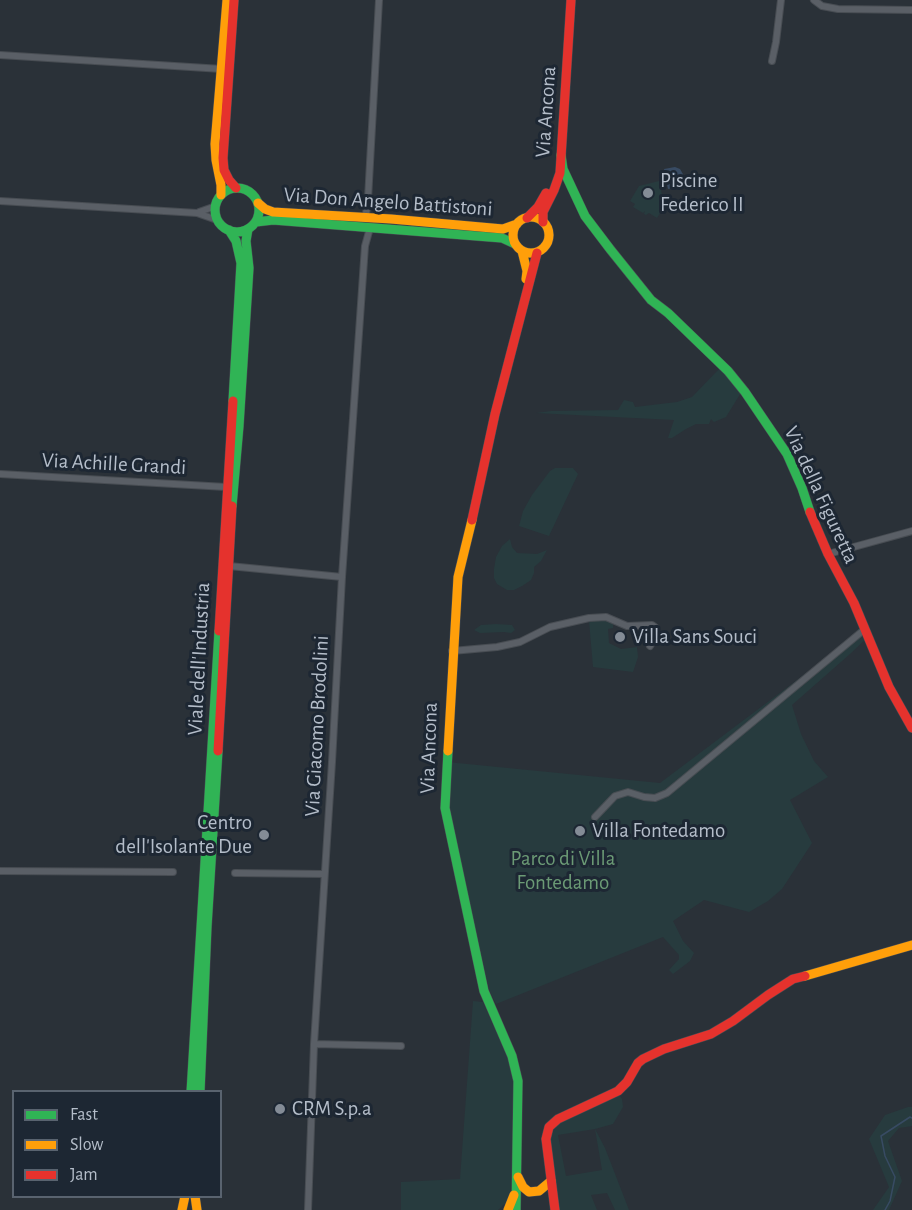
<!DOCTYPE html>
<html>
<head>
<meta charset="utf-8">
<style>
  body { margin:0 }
  #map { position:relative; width:912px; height:1210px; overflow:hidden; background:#2a3138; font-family:"Alegreya Sans",sans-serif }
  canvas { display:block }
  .legend { position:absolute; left:12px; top:1090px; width:210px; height:108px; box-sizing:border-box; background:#1d2733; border:2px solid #59636f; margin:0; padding:8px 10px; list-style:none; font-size:18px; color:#b4bdc9 }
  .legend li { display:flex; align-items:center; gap:12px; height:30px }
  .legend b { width:30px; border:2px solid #59636f }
</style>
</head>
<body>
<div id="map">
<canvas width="912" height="1210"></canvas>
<ul class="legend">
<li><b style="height:8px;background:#30b455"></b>Fast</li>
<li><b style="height:8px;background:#ff9f0a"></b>Slow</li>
<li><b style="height:8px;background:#e5322d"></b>Jam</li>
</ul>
</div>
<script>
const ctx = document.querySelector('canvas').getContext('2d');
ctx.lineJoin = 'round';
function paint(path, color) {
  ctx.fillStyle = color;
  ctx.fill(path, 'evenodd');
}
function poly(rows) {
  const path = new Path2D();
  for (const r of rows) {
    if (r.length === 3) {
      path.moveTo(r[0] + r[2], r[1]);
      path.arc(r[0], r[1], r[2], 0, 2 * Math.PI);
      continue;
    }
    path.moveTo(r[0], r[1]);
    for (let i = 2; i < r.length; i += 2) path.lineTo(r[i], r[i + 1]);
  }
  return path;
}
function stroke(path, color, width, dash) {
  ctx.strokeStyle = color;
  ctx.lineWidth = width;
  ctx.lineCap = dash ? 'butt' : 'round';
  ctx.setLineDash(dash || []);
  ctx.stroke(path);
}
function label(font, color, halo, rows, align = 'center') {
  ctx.font = font + ' "Alegreya Sans",sans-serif';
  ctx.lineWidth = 6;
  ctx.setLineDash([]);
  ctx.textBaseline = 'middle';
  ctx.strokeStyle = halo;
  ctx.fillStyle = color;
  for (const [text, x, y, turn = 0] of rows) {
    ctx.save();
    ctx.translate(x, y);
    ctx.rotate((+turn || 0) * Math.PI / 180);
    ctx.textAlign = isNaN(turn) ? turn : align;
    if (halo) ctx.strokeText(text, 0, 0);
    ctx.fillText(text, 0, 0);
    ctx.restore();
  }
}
paint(poly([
  [659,181,665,208,662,210,657,218,649,213,646,215,644,214,645,211,643,213,633,207,635,204,630,201,639,186],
  [721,367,742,391,726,417,714,422,711,419,709,424,696,424,686,429,672,438,668,438,674,420,536,413,551,411,618,410,624,400,633,402,635,407,677,402,692,397],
  [555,468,573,468,578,474,549,536,519,526,523,511,532,495,550,471],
  [510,539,512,547,517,553,537,554,547,550,541,561,534,567,534,573,531,580,522,586,514,590,507,590,497,584,494,578,494,569,496,557,502,546],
  [602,619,610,621,613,623,613,628,608,629,609,643,621,649,637,647,638,657,633,672,593,667,589,621],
  [496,624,512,625,515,630,511,633,504,632,480,633,474,630,481,625],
  [865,629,868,637,850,654,792,705,801,734,814,761,828,777,790,800,812,843,782,889,768,901,749,912,704,900,673,921,683,941,694,953,690,961,673,974,669,970,679,959,679,955,663,937,496,1004,489,990,449,808,447,762,660,783],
  [473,1001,483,1002,510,1062,514,1082,512,1187,509,1200,498,1210,401,1210,401,1182,460,1179],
  [619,1095,622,1099,623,1107,613,1124,595,1129,605,1148,629,1210,615,1210,607,1193,591,1195,597,1210,558,1210,549,1140,552,1133,556,1126,564,1121],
  [595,1129,602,1170,566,1176,558,1135],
  [908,1107,912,1107,912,1126,899,1128,888,1141,902,1181,889,1210,873,1210,889,1187,869,1139,885,1115]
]), '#273b3e');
paint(poly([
  [675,167,680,169,684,176,682,176,681,180,677,181,678,187,668,189,664,169]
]), '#384b63');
stroke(poly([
  [885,1210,890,1201,895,1177,885,1156,881,1136,910,1117,912,1118]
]), '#384b63', 1.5);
const street = poly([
  [814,0,822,6,838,9,912,10],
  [0,55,222,69],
  [772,61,776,42,781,0],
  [0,201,197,213,217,220],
  [199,212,216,206],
  [363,217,366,214,368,199,379,0],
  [0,474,226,487],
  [828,554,912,531],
  [229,566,342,577],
  [452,651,497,647,520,642,550,627,589,618,606,617,627,626,652,625,656,628,656,635,650,646],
  [595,817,615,796,628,792,644,797,655,798,667,793,865,629],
  [0,871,173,872],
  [235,873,324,874],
  [314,1044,401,1046],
  [308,1210,314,1044,332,762,342,577,365,246,370,228]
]);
const fast = poly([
  [561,155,563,169,585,216,610,249,651,300,668,313,728,371,745,392,787,454,802,488,810,512],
  [237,210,22],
  [256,222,273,220,502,238,515,244],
  [229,230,236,241,241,263,233,401],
  [232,506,239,426,249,268,246,241,248,229],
  [448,751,445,808,484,991,512,1056,518,1081,516,1210],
  [191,1092,219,631],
  [200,1092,207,927,218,751]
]);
const slow = poly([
  [221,195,221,185,216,160,215,144,227,0],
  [258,203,265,209,273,212,391,219,503,229,517,224],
  [531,235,18],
  [522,251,527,271,526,279],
  [448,751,458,577,472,520],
  [805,976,912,945],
  [518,1177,523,1187,529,1192,539,1191,551,1181],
  [195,1196,197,1210],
  [182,1210,185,1196],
  [508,1210,514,1195]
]);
const jam = poly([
  [234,0,223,158,224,170,229,180,236,188],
  [527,218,538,207,546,193],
  [543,222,543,212,554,190,560,173,571,0],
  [810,512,828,554,854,603,889,687,912,728],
  [472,520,495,414,537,253],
  [219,631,233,401],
  [218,751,232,506],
  [555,1210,546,1139,549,1127,558,1119,618,1091,627,1082,638,1063,643,1059,664,1049,711,1034,733,1021,768,995,793,979,805,976]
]);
stroke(street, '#484d53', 8);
stroke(fast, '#484d53', 10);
stroke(slow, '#484d53', 10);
stroke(jam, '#484d53', 10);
stroke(street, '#5a5f66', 6);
stroke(fast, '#30b455', 9);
stroke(slow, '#ff9f0a', 9);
stroke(jam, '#e5322d', 9);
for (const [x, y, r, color] of [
  [648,193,6,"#848c96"],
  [620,637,6,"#848c96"],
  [580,831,6,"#848c96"],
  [264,835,6,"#848c96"],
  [280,1109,6,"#848c96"]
]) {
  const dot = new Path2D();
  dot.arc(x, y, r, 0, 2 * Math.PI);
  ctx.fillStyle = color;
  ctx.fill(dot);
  stroke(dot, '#1d2733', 2);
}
label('21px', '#b4bdc9', '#1d2733', [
  ["Via Ancona",546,112,-86],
  ["Via Don Angelo Battistoni",388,202,4],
  ["Via Achille Grandi",114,464,3],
  ["Via della Figuretta",821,495,65],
  ["Viale dell'Industria",199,659,-87],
  ["Via Giacomo Brodolini",317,726,-87],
  ["Via Ancona",429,748,-88]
]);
label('21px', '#b4bdc9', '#1d2733', [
  ["Piscine",660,181],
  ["Federico II",660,205],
  ["Villa Sans Souci",632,637],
  ["Centro",252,823,"right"],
  ["dell'Isolante Due",252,847,"right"],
  ["Villa Fontedamo",592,831],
  ["CRM S.p.a",292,1109]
], 'left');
label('21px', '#6b9a75', '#1d2733', [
  ["Parco di Villa",563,859],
  ["Fontedamo",563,883]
]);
</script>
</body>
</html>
